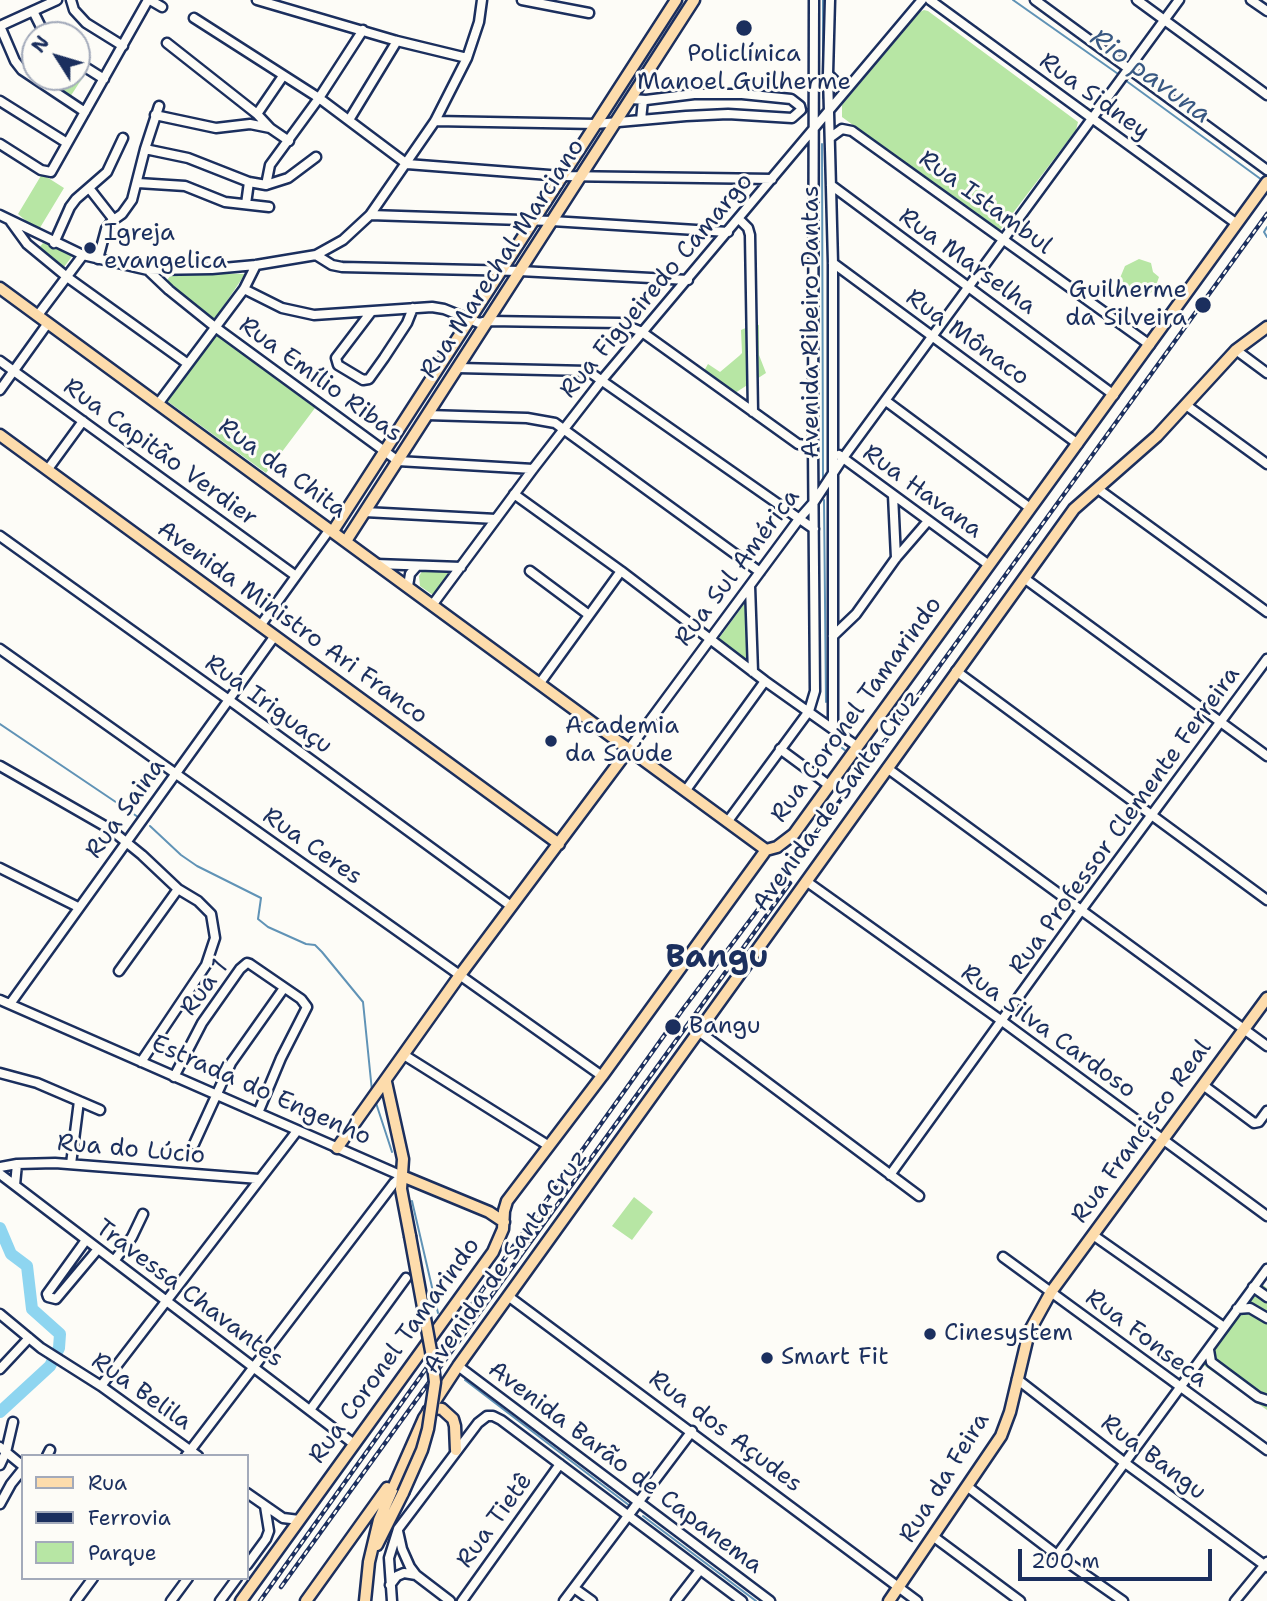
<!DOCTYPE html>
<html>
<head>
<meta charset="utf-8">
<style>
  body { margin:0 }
  #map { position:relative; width:1267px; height:1601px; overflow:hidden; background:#fdfcf7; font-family:"Shantell Sans",sans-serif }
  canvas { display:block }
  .legend { position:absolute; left:21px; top:1454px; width:228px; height:126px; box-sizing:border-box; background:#fdfcf7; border:2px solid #a3aaba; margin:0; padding:9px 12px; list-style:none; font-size:21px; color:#1b2f5e }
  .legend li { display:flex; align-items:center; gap:14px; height:35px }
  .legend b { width:35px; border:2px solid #a3aaba }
  .north { position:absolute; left:21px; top:21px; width:70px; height:70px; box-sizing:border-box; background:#fdfcf7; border:2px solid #a3aaba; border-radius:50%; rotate:307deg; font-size:19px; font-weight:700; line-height:28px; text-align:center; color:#1b2f5e }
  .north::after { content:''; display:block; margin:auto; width:24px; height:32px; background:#1b2f5e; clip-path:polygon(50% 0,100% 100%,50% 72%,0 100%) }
  .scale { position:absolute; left:1018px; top:1549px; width:194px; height:32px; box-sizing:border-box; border:4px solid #1b2f5e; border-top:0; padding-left:9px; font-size:21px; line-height:24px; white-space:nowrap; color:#1b2f5e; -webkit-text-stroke:5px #fdfcf7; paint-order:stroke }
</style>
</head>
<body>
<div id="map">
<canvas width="1267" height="1601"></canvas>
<ul class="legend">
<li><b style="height:9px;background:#fddcac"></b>Rua</li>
<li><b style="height:9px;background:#1b2f5e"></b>Ferrovia</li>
<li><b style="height:19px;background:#b7e6a4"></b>Parque</li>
</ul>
<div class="north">N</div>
<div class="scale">200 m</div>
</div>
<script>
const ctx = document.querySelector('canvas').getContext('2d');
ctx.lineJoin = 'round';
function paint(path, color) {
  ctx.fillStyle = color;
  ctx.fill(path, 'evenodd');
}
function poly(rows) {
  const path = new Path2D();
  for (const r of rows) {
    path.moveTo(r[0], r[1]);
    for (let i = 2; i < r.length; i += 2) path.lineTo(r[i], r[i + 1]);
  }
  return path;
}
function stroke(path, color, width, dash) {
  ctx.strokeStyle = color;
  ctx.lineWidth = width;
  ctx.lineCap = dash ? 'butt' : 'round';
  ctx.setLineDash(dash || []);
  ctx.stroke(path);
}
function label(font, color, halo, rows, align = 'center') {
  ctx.font = font + ' "Shantell Sans",sans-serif';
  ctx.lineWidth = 6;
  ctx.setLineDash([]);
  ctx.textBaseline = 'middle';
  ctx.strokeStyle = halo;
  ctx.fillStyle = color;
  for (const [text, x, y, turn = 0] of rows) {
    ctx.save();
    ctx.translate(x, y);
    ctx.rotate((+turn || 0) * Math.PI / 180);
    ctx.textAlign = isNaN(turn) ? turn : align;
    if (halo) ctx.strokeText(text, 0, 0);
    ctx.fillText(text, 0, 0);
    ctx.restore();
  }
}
paint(poly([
  [924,10,928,11,1078,122,1076,130,1000,230,995,229,842,117,842,105,920,12],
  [77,69,85,74,70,97,38,77,77,77],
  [42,174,64,188,38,231,18,214],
  [43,243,73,255,64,267,38,249],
  [1139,259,1151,263,1153,272,1159,277,1154,291,1140,298,1126,292,1120,278,1125,266],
  [173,272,245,274,215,319,165,283],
  [755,324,759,325,759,355,766,373,735,393,704,371,708,364,720,372,739,356,742,353,741,330],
  [217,335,315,408,266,473,167,401],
  [423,570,450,571,433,595,420,586,419,576],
  [747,600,749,663,717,641],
  [634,1197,653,1212,632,1240,612,1226],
  [1258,1281,1267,1288,1267,1410,1199,1362]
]), '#b7e6a4');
stroke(poly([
  [1013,0,1121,76],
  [1125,80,1262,180],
  [823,98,823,0],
  [822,144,823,478],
  [1267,227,1264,232,1267,237],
  [824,500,826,702],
  [0,724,138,817],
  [831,739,847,752],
  [150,826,181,855,197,866,261,898,258,919,268,927,306,944,315,945,322,952,363,1002,372,1091],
  [376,1103,392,1152],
  [412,1201,438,1313],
  [465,1380,630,1506],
  [643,1516,756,1601]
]), '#6093b6', 2);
stroke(poly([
  [0,1228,11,1254,27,1266,32,1309,60,1334,59,1348,50,1366,0,1412]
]), '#8ed5f0', 12);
const minor = poly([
  [71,0,74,10,86,23,123,46],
  [150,0,162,7],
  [257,0,397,41,467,58],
  [522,0,589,13],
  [830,0,828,74,833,263,833,729],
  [930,0,1237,224],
  [1035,0,1267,170],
  [1137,0,1267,95],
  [1251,0,1267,11],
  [33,11,45,35],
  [194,18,319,98,407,164,562,176,772,179],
  [0,26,15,61,22,70,85,112],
  [0,26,57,0],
  [167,43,257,114,270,128,289,141],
  [77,62,104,79],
  [828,74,838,84,851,84],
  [0,101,67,143],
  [257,114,283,76],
  [155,115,216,128,250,124,270,128],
  [349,120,397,41],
  [641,120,643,100],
  [435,121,596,124,686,116,728,114,792,118,801,110,800,106,791,99,742,94,694,94,646,100,631,99],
  [831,137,842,129,852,131,1150,345],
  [0,144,41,170,51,172,148,0],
  [145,149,188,158,249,182,266,185,288,178,316,157],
  [138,183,185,186,225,202,269,207],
  [266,185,270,165,319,98,363,30],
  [831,185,1114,395],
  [89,188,114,220],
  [246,204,249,182],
  [0,215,83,255,148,270,212,269,256,265,316,255,343,240,370,215,435,121,467,58,479,22,482,0],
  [370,215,552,221,728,232],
  [739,219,748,228,750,235,753,412],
  [11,222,27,244,67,277,188,364],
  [54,243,70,207,76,199,107,172,123,138],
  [316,255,332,265,342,267,520,271,688,280],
  [98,259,106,229,112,221,122,214,132,200,145,149,159,106],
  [833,263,1078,444],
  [148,270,169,290,215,327,398,461,533,469],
  [244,289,282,308,314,315,432,307,444,309,479,323,488,321,620,323,642,332,798,444,813,446],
  [371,312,336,358,338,365,363,380,369,379,384,358,407,323,413,308],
  [38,315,83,255],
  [1236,350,1267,373],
  [0,361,296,576],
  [458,368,588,371,814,529],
  [0,390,48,323],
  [886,401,1030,508],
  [158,404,244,289,256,265],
  [1186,405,1267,464],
  [427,415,527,418,555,423,760,572],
  [839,455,989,565],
  [48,469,83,421],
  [1098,489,1267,612],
  [514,494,621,571,765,681,858,747],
  [893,495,896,558],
  [365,512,496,519],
  [0,536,236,705,511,906],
  [376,564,461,567],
  [530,571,589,615],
  [1024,578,1267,756],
  [408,586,410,574,417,566],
  [750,586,753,672],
  [433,604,533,469,602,380,922,0],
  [260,626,330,529],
  [833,636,856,614,896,558,928,521],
  [0,649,602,1076],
  [956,671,1267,900],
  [540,683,621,571],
  [629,749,799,519,814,502,843,458,1179,0],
  [780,749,830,786],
  [0,766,110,829,142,855,178,889,198,901,211,914,215,938,206,965,141,1062],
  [887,768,1267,1046],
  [686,790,765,681],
  [728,821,809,711,815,691,813,446,814,0],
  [0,868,78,907],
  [806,881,1002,1021,1267,1216],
  [119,971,178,889],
  [0,1000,402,1176,394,1183,186,1456],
  [10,1004,274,637],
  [697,1030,919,1196],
  [404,1055,549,1146],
  [0,1073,37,1083,100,1110],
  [174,1077,202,1023,240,969,247,963,250,964,301,999,307,1007,281,1058,258,1113],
  [1203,1085,1254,1123,1259,1122,1267,1111],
  [194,1144,231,1063,284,988],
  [71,1164,79,1101],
  [0,1167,17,1164,55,1163,259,1179],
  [0,1174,354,1444],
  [890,1175,1082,909,1267,659],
  [15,1185,17,1164],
  [1093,1235,1224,1327],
  [86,1240,47,1294,48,1297,56,1299,98,1249],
  [1003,1257,1267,1450],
  [114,1261,132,1237,143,1214],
  [1253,1287,1267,1297],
  [508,1296,917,1601],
  [1237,1309,1250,1308,1267,1318],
  [0,1314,41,1348,101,1386,198,1456],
  [1209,1350,1211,1362,1258,1397,1267,1400],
  [458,1366,770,1601],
  [0,1369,29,1338],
  [1017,1379,1125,1463,1267,1567],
  [101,1386,297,1131],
  [310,1410,406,1278],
  [0,1447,23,1466],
  [47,1456,50,1450],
  [0,1465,6,1452,13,1422],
  [968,1487,1057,1555,1123,1601],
  [247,1493,283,1518,299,1520],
  [0,1504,11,1484,23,1469],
  [398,1531,402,1549,410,1567,416,1575,450,1601],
  [934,1537,1020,1601],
  [1057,1555,1267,1269],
  [247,1565,266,1539,269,1531,265,1506],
  [390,1585,397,1576,404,1573,416,1575],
  [574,1588,592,1601],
  [76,1601,93,1578],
  [171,1601,188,1578],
  [220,1601,237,1578],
  [392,1601,389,1558,398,1529,478,1423,487,1416,493,1416,501,1420,742,1601],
  [462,1601,560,1464],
  [564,1601,692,1431],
  [676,1601,700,1570],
  [1235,1601,1267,1562]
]);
const major = poly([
  [0,288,766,850],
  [0,435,559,844],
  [333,531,676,0],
  [346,541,694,0],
  [386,1082,403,1159,401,1189,410,1236],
  [337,1148,460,975,629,749],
  [402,1176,489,1212,504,1222],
  [428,1411,434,1408,442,1409,453,1419,455,1426,456,1450],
  [377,1545,403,1493],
  [241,1601,493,1252,503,1229,504,1211,507,1201,602,1076,766,850,777,847,794,834,1267,182],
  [306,1601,387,1488],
  [365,1601,369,1562,379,1520,424,1418,458,1366,1074,509,1157,436,1236,350,1267,327],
  [889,1601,1001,1436,1010,1412,1029,1332,1051,1292,1267,998]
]);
stroke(minor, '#1b2f5e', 13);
stroke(major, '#1b2f5e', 15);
stroke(minor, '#fdfcf7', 8);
stroke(major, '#fddcac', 10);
const rail = poly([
  [281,1587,790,883],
  [260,1601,683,1009,891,733,1267,214]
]);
stroke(rail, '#1b2f5e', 4.5);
stroke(rail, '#fdfcf7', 2, [5]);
const majorBridge = poly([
  [403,1493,422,1450,428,1429,435,1382,431,1351,410,1236]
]);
stroke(majorBridge, '#1b2f5e', 15, []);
stroke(majorBridge, '#fddcac', 10);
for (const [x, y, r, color] of [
  [744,28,9,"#1b2f5e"],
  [90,248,7,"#1b2f5e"],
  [1203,305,9,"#1b2f5e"],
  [551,741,7,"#1b2f5e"],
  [673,1027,9,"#1b2f5e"],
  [930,1334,7,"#1b2f5e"],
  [767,1358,7,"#1b2f5e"]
]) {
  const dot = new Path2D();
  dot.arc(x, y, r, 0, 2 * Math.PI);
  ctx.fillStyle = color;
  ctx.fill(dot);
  stroke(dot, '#fdfcf7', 2.5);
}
label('24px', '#1b2f5e', '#fdfcf7', [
  ["Policlínica",744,55,"center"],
  ["Manoel Guilherme",744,83,"center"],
  ["Igreja",104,234],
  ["evangelica",104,262],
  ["Guilherme",1187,291,"right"],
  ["da Silveira",1187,319,"right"],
  ["Academia",565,727],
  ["da Saúde",565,755],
  ["Bangu",689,1027],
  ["Cinesystem",944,1334],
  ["Smart Fit",781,1358]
], 'left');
label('24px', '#1b2f5e', '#fdfcf7', [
  ["Rua Sidney",1094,97,36],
  ["Rua Istambul",985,203,36],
  ["Rua Marechal Marciano",503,259,-57],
  ["Rua Marselha",967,262,36],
  ["Rua Figueiredo Camargo",657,286,-50],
  ["Avenida Ribeiro Dantas",812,322,-90],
  ["Rua Mônaco",967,338,36],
  ["Rua Emílio Ribas",320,380,36],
  ["Rua Capitão Verdier",160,453,36],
  ["Rua da Chita",282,469,36],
  ["Rua Havana",922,492,36],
  ["Rua Sul América",738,568,-53],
  ["Avenida Ministro Ari Franco",292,623,36],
  ["Rua Iriguaçu",268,705,36],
  ["Rua Coronel Tamarindo",857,710,-54],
  ["Avenida de Santa Cruz",837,801,-54],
  ["Rua Saina",126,809,-54],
  ["Rua Professor Clemente Ferreira",1125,821,-54],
  ["Rua Ceres",312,847,35],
  ["Rua 1",205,988,-54],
  ["Rua Silva Cardoso",1048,1032,36],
  ["Estrada do Engenho",261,1091,24],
  ["Rua Francisco Real",1142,1132,-54],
  ["Rua do Lúcio",131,1150,5],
  ["Avenida de Santa Cruz",506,1262,-55],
  ["Travessa Chavantes",189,1294,37],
  ["Rua Fonseca",1146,1339,37],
  ["Rua Coronel Tamarindo",395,1351,-54],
  ["Rua Belila",141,1392,35],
  ["Rua dos Açudes",725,1432,37],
  ["Rua Bangu",1153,1458,37],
  ["Avenida Barão de Capanema",625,1468,37],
  ["Rua da Feira",945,1478,-58],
  ["Rua Tietê",495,1521,-54]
]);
label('italic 26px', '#385882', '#fdfcf7', [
  ["Rio pavuna",1150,77,36]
]);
label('bold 32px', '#1b2f5e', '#fdfcf7', [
  ["Bangu",717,959]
]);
</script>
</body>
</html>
